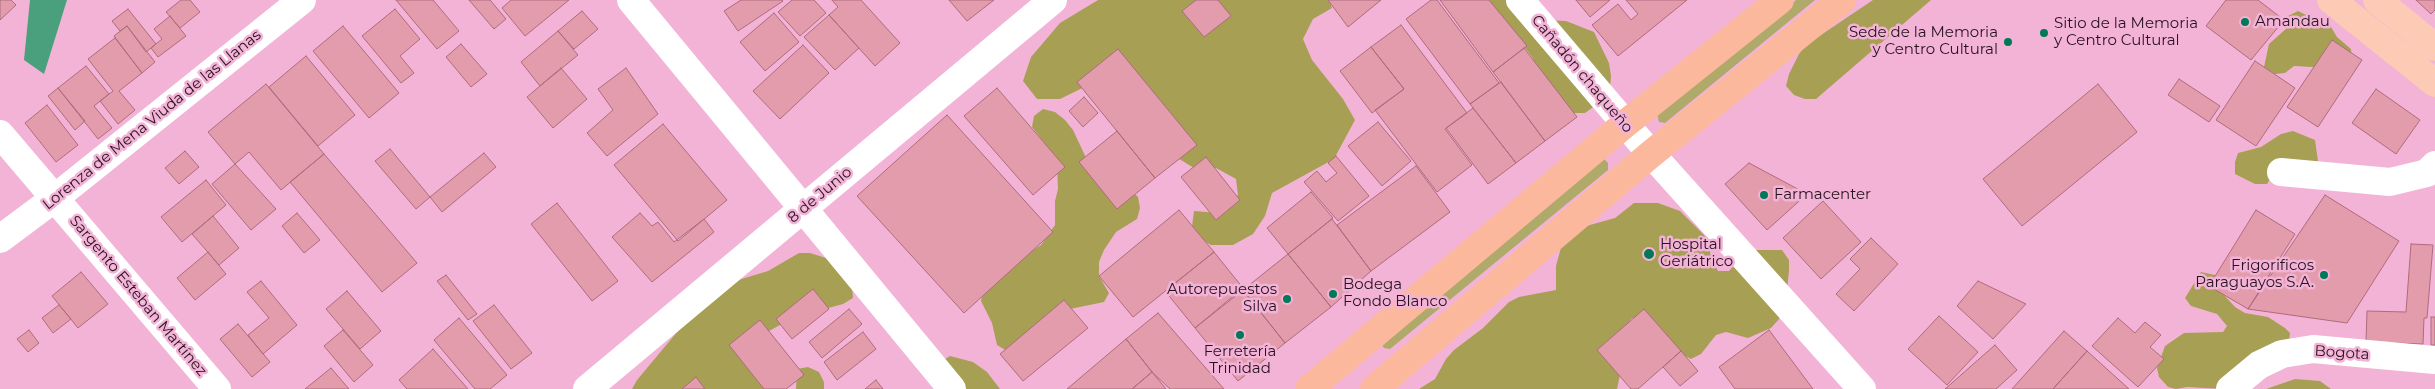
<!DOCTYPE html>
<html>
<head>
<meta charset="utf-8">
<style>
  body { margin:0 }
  canvas { display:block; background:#f3b3d7 }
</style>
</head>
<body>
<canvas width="2435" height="389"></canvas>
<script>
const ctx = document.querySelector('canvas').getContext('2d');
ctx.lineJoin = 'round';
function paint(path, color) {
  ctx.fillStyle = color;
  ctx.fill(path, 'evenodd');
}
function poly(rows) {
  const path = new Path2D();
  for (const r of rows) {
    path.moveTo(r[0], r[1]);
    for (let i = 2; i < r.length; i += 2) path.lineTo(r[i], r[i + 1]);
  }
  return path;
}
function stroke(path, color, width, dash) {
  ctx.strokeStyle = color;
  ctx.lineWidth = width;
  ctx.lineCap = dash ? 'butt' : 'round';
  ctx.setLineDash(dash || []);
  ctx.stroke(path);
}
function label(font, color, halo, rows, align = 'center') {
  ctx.font = font + ' Montserrat,sans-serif';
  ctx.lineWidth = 5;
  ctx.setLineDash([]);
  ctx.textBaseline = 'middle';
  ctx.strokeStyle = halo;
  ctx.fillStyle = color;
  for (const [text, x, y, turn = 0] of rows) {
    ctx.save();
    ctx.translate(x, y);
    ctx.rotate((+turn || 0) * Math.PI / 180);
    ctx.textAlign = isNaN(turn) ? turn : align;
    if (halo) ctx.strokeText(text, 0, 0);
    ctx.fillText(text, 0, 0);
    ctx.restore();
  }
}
paint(poly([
  [1796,0,1815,0,1665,123,1659,122,1657,114],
  [1604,159,1608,163,1608,170,1390,349,1384,348,1382,345]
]), '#afaa69');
paint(poly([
  [1098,0,1329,0,1332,8,1313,19,1303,39,1312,60,1343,99,1355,120,1334,159,1272,193,1265,216,1253,234,1233,245,1211,245,1191,234,1194,211,1219,213,1238,195,1236,179,1216,168,1194,168,1176,157,1101,79,1060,99,1037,99,1023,81,1031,57,1060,23],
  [1488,0,1516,0,1541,20,1566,21,1594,32,1609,63,1611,76,1610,87,1596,105,1585,113,1572,113,1543,78,1532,57],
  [1873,0,1931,0,1816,99,1805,99,1794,95,1786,86,1789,74,1799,54,1806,45],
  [2298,11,2331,27,2337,37,2351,49,2352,61,2330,68,2294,66,2285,73,2275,74,2264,67,2269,44,2288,27,2288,16],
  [1043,109,1055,112,1065,120,1073,130,1088,162,1128,187,1138,197,1140,208,1137,219,1116,232,1104,250,1099,262,1099,276,1109,293,1104,302,1070,309,1007,351,997,345,992,323,981,301,983,290,1009,265,1041,245,1055,225,1055,201,1058,189,1057,165,1046,145,1032,127,1034,116],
  [2293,131,2315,140,2318,161,2308,167,2273,174,2267,184,2255,184,2235,174,2235,162,2238,153,2261,147,2281,134],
  [1634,203,1658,203,1680,211,1706,237,1712,260,1718,271,1729,271,1737,262,1757,250,1782,250,1789,260,1789,271,1785,308,1779,319,1771,328,1748,338,1726,332,1716,335,1701,354,1691,359,1681,354,1644,318,1632,318,1618,335,1603,344,1613,352,1621,370,1617,389,1419,389,1435,379,1446,359,1454,350,1483,328,1509,302,1519,297,1556,290,1556,266,1562,244,1579,228,1615,218],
  [799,253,810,253,845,264,852,286,853,298,843,304,795,317,769,331,768,389,632,389,637,380,678,331,693,301,735,281,768,271],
  [2201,272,2215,275,2224,295,2235,307,2245,313,2268,317,2285,328,2290,333,2289,342,2225,389,2187,387,2176,389,2168,387,2159,377,2157,368,2165,346,2184,333,2223,332,2227,326,2217,314,2191,306,2185,298],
  [950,356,973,362,987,372,1000,389,960,389,940,362],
  [808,367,819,372,824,382,824,389,796,389,797,369],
  [2295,379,2320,381,2331,389,2266,389]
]), '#a7a054');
paint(poly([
  [30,0,67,0,44,74,24,60]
]), '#4a9f7c');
const building = poly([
  [0,0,11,0,16,5,0,20,0,0],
  [181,0,190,0,200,12,180,28,166,12,181,0],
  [396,0,433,0,459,31,437,49,396,0],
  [469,0,490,0,506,19,494,29,469,0],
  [511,0,569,0,525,36,502,8,511,0],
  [741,0,782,0,783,1,738,31,724,11,741,0],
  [792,0,814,0,826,13,800,36,778,12,792,0],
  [832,0,861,0,900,43,875,66,829,15,838,7,832,0],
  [949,0,994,0,967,21,949,0],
  [1196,0,1218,0,1231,16,1204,37,1182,11,1196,0],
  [1328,0,1381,0,1348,27,1328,0],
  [1431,0,1437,0,1499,83,1470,104,1406,19,1431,0],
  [1440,0,1489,0,1527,46,1493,72,1440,0],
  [1576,0,1610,0,1590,17,1576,0],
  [1626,0,1687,0,1618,56,1592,25,1618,4,1631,20,1638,14,1626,0],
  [2226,0,2258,0,2284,20,2251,60,2206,26,2226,0],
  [2416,0,2435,0,2435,10,2431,14,2416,0],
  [128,9,156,44,146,52,127,26,120,31,112,21,128,9],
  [395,9,420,39,400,56,414,73,401,83,362,36,395,9],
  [582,11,598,29,574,49,558,31,582,11],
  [774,13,799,42,765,71,740,42,774,13],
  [829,15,859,48,835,70,804,37,829,15],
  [170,16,186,36,158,57,151,48,162,39,154,29,170,16],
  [1401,25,1467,113,1445,129,1472,165,1437,192,1375,110,1404,89,1371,47,1401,25],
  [127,26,155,62,142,73,114,36,127,26],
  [343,26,399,93,369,118,313,51,343,26],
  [558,31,578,55,540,86,521,62,558,31],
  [115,38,142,73,119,91,135,110,118,124,100,101,113,91,88,59,115,38],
  [2332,40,2362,60,2318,127,2287,107,2332,40],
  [461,44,487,74,471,87,446,57,461,44],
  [803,45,829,73,780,119,753,91,803,45],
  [1371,47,1404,89,1372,113,1340,71,1371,47],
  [1524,48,1577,117,1545,141,1493,72,1524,48],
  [1118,49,1197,145,1155,178,1077,82,1118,49],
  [306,56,355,115,318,146,269,87,306,56],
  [2255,61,2295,88,2256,146,2216,120,2255,61],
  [86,66,109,94,94,106,112,128,98,139,58,88,86,66],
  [561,68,587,99,553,128,527,97,561,68],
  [626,68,658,114,607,156,587,133,613,110,598,89,626,68],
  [2179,79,2220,106,2209,122,2168,95,2179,79],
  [1501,82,1545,141,1516,163,1470,104,1501,82],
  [266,84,324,154,281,190,249,152,235,164,208,132,266,84],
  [2098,84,2137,132,2022,226,1983,179,2098,84],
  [58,88,85,121,75,130,48,96,58,88],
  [997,88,1065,167,1033,195,964,116,997,88],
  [2376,89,2420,120,2396,154,2352,123,2376,89],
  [1084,97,1098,113,1083,127,1069,111,1084,97],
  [47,105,78,145,56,162,25,123,47,105],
  [1473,108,1516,163,1488,184,1446,128,1473,108],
  [947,115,1053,232,964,313,857,196,947,115],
  [1378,122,1411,161,1382,186,1348,146,1378,122],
  [663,124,727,200,678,241,614,165,663,124],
  [1117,131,1155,178,1117,209,1079,162,1117,131],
  [390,149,430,197,416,209,375,161,390,149],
  [185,151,199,167,179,184,165,168,185,151],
  [484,153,496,167,442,212,430,197,484,153],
  [324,154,417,263,382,292,290,182,324,154],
  [1336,156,1369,196,1338,221,1304,182,1317,171,1326,182,1337,173,1328,163,1336,156],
  [1206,157,1240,200,1216,220,1181,177,1206,157],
  [1749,163,1807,194,1767,230,1725,184,1749,163],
  [235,164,276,209,251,230,212,184,235,164],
  [1416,166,1450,212,1371,271,1337,225,1416,166],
  [206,180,226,205,182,242,161,217,206,180],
  [1311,192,1333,218,1288,254,1267,228,1311,192],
  [2325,195,2399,241,2347,323,2248,309,2325,195],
  [1823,201,1861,242,1821,279,1783,238,1823,201],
  [557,203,618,281,592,301,531,224,557,203],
  [1179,210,1214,252,1133,317,1099,276,1179,210],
  [2256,210,2295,234,2248,309,2209,286,2256,210],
  [297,213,320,240,304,253,282,226,297,213],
  [640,213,652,226,658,222,674,242,704,219,714,232,652,282,612,237,640,213],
  [213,216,239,248,219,265,192,234,213,216],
  [1332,219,1371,271,1331,307,1288,254,1332,219],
  [1871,238,1898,264,1854,311,1836,294,1860,269,1850,259,1871,238],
  [2411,244,2433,245,2427,318,2424,318,2423,344,2366,342,2367,311,2406,312,2411,244],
  [208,252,226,274,195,300,177,278,208,252],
  [1214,252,1243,288,1195,328,1165,291,1214,252],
  [1288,254,1331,307,1285,343,1243,290,1288,254],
  [81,272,108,304,78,328,52,296,81,272],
  [446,275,477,314,468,320,437,281,446,275],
  [261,281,297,325,263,354,248,335,269,318,247,292,261,281],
  [1978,281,2026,304,1993,339,1957,306,1978,281],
  [813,289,829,309,792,339,776,319,813,289],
  [1243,290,1285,343,1238,381,1195,328,1243,290],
  [347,291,381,331,360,349,326,309,347,291],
  [1064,300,1088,328,1023,381,1000,354,1064,300],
  [59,305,71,319,53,333,42,318,59,305],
  [494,305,532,353,511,369,473,321,494,305],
  [849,309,862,324,822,358,809,342,849,309],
  [1644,309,1681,351,1638,389,1631,389,1597,350,1644,309],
  [1158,313,1224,389,1170,389,1152,372,1126,339,1158,313],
  [1939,316,1978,352,1947,385,1908,349,1939,316],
  [2431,317,2435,317,2435,345,2431,345,2431,317],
  [459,318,507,375,490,389,475,389,434,340,459,318],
  [2118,318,2135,333,2145,322,2161,335,2150,347,2164,359,2138,387,2092,346,2118,318],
  [760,320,804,375,786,389,764,389,729,345,760,320],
  [238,324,270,362,252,377,220,339,238,324],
  [29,330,39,343,28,352,17,339,29,330],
  [343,330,373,365,354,382,324,346,343,330],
  [1769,330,1813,389,1735,389,1719,367,1769,330],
  [2064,331,2087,351,2053,389,2012,389,2064,331],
  [863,332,876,349,837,380,824,362,863,332],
  [1126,339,1152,372,1132,389,1067,389,1126,339],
  [1995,345,2017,370,1996,389,1945,389,1995,345],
  [433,349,468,389,407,389,399,380,433,349],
  [1681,351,1698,371,1680,386,1663,367,1681,351],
  [2087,351,2129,389,2053,389,2087,351],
  [331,368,349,389,305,389,331,368],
  [1152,372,1166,389,1132,389,1152,372],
  [696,377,705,389,682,389,696,377],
  [876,380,883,389,865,389,876,380]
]);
paint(building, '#e39cac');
stroke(building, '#ae6b7c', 1);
stroke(poly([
  [631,0,952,389],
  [0,134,217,389],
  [2281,172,2390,182,2427,173,2435,165],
  [0,239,55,198,302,0],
  [587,389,1053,0],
  [2230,389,2259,365,2282,354,2313,349,2435,360]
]), '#fff', 28);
stroke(poly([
  [1520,0,1645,147,1862,389]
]), '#fff', 28);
stroke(poly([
  [2331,0,2435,83],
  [2377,0,2435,47]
]), '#fccab5', 28);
stroke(poly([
  [1309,389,1625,124,1780,0],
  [1374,389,1651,154,1842,0]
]), '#fbb89c', 28);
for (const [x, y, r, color] of [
  [2245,22,5,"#017956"],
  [2044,33,5,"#017956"],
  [2008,42,5,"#017956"],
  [1764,195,5,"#017956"],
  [1649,254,6,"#017956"],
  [2324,275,5,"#017956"],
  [1333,294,5,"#017956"],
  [1287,299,5,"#017956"],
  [1240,335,5,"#017956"]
]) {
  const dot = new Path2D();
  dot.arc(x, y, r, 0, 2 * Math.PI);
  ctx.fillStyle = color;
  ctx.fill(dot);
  stroke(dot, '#f3b3d7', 2);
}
label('15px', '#28121f', '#f3b3d7', [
  ["Amandau",2255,22],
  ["Sitio de la Memoria",2054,24],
  ["y Centro Cultural",2054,41],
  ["Sede de la Memoria",1998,33,"right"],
  ["y Centro Cultural",1998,50,"right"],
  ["Farmacenter",1774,195],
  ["Hospital",1660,245],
  ["Geriátrico",1660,262],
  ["Frigorificos",2314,266,"right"],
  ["Paraguayos S.A.",2314,283,"right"],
  ["Bodega",1343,285],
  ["Fondo Blanco",1343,302],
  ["Autorepuestos",1277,290,"right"],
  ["Silva",1277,307,"right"],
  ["Ferretería",1240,352,"center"],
  ["Trinidad",1240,369,"center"]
], 'left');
label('15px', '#28121f', '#f3b3d7', [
  ["Cañadón chaqueño",1582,74,50],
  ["Lorenza de Mena Viuda de las Llanas",152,120,-39],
  ["8 de Junio",820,195,-40],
  ["Sargento Esteban Martínez",138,296,50],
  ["Bogota",2342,353,4]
]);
</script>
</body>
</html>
